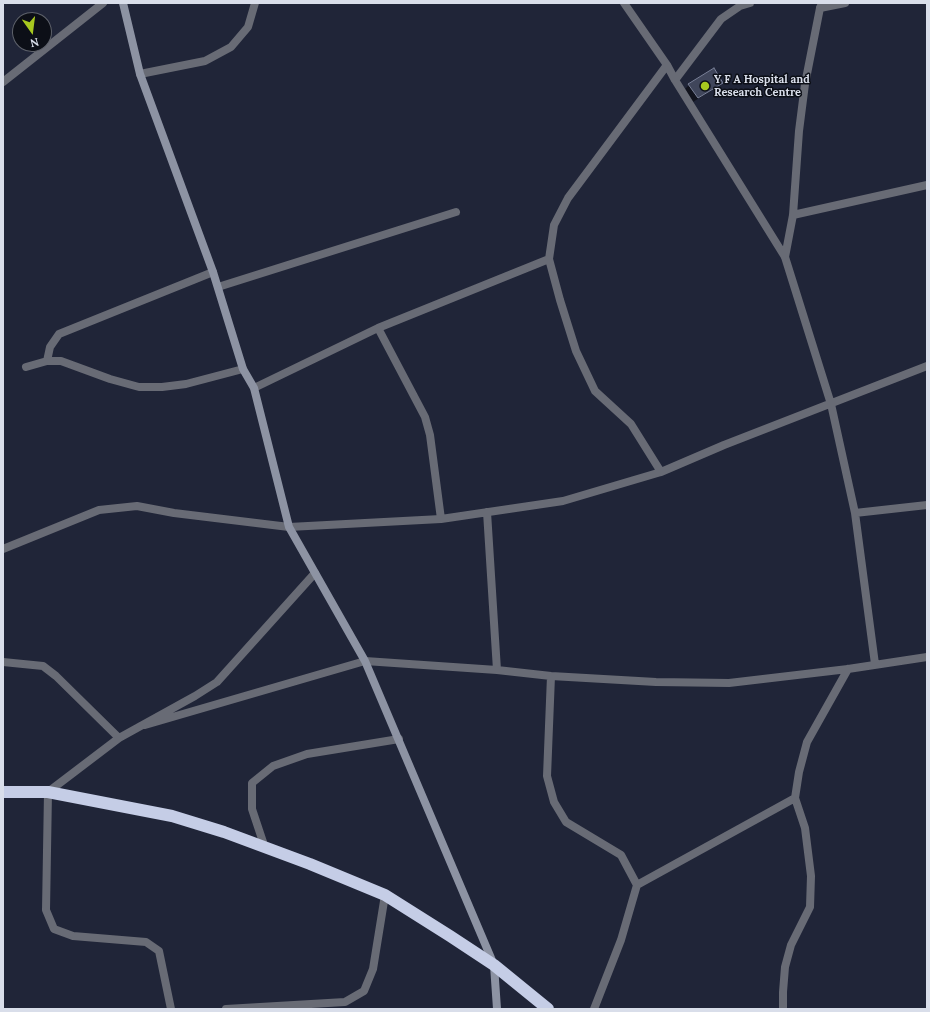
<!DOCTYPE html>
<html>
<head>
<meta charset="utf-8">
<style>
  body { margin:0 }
  #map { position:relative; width:930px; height:1012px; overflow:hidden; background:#202538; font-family:Lora,serif }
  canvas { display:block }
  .frame { position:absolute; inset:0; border:4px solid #d9deea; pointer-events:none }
  .north { position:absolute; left:12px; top:12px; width:40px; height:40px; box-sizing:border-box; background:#0c0f17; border:1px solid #5e626b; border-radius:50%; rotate:166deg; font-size:11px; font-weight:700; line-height:16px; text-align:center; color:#d9deea }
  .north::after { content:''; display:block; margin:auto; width:14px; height:18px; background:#a7c81f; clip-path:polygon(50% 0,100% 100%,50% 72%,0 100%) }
</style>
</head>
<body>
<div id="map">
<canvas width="930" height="1012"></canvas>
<div class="frame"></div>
<div class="north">N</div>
</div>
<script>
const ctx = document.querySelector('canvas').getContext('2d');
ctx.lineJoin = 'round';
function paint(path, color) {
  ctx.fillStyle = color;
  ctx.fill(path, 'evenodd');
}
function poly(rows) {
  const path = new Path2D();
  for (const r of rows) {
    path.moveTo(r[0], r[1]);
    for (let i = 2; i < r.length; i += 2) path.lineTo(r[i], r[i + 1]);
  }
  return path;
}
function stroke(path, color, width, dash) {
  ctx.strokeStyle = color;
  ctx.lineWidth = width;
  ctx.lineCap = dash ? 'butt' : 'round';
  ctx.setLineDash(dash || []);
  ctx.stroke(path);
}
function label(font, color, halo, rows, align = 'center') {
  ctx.font = font + ' Lora,serif';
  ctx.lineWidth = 3;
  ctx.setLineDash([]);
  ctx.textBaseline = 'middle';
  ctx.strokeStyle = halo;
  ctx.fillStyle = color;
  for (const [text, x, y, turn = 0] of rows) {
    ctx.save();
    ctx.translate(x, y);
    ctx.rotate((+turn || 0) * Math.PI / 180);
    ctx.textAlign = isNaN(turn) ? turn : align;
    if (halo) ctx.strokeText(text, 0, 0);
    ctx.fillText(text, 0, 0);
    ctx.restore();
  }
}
paint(poly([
  [722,82,718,86,693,102,685,89,689,85]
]), '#0007');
const building = poly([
  [714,68,723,83,698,98,688,84,714,68]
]);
paint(building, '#40465b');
stroke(building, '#798097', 1);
stroke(poly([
  [624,3,667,65,675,80,785,257,831,404,855,513,875,664],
  [820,8,845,3],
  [140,74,205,61,231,47,248,27,255,3],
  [675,80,721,19,740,6,750,3],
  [3,82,103,3],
  [793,215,927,185],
  [785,257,793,215,799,131,805,84,820,8,822,3],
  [218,287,456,212],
  [378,328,425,417,430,435,441,519],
  [47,361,50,347,59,334,213,272],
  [26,367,47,361,61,361,110,379,139,387,162,387,186,384,243,369],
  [254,388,378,328,549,259],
  [661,472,631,424,595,391,576,351,560,300,549,259,554,225,568,198,667,65],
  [487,512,497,670],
  [855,513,927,505],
  [3,549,99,510,137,506,174,513,289,527,441,519,563,501,661,472,724,445,927,366],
  [3,662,43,666,56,676,119,738],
  [551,676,547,776,554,802,566,822,621,855,637,885,621,940,594,1009],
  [145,725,365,661,497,670,551,676,656,682,729,683,848,669,927,657],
  [265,848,252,809,252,783,273,766,307,754,399,739],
  [637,885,795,798],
  [171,1009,159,951,146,942,73,936,54,929,46,910,48,792,119,738,195,696,217,682,315,573],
  [226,1009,345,1002,364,991,373,969,385,895],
  [783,1009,783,992,785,967,791,945,810,907,811,876,805,828,795,798,799,772,807,742,848,669]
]), '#686b75', 8);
stroke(poly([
  [123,3,140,74,213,272,243,369,254,388,289,527,365,661,494,965,497,1009]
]), '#8d93a3', 8);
stroke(poly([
  [3,792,48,792,172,816,224,832,310,864,385,895,450,936,494,965,548,1009]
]), '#c5cde6', 12);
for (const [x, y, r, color] of [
  [705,86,5,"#a7c81f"]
]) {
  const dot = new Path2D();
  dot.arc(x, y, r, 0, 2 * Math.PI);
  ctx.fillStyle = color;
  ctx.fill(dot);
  stroke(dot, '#0c0f17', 1.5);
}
label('bold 11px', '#d9deea', '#0c0f17', [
  ["Y F A Hospital and",714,80],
  ["Research Centre",714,93]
], 'left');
</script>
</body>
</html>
